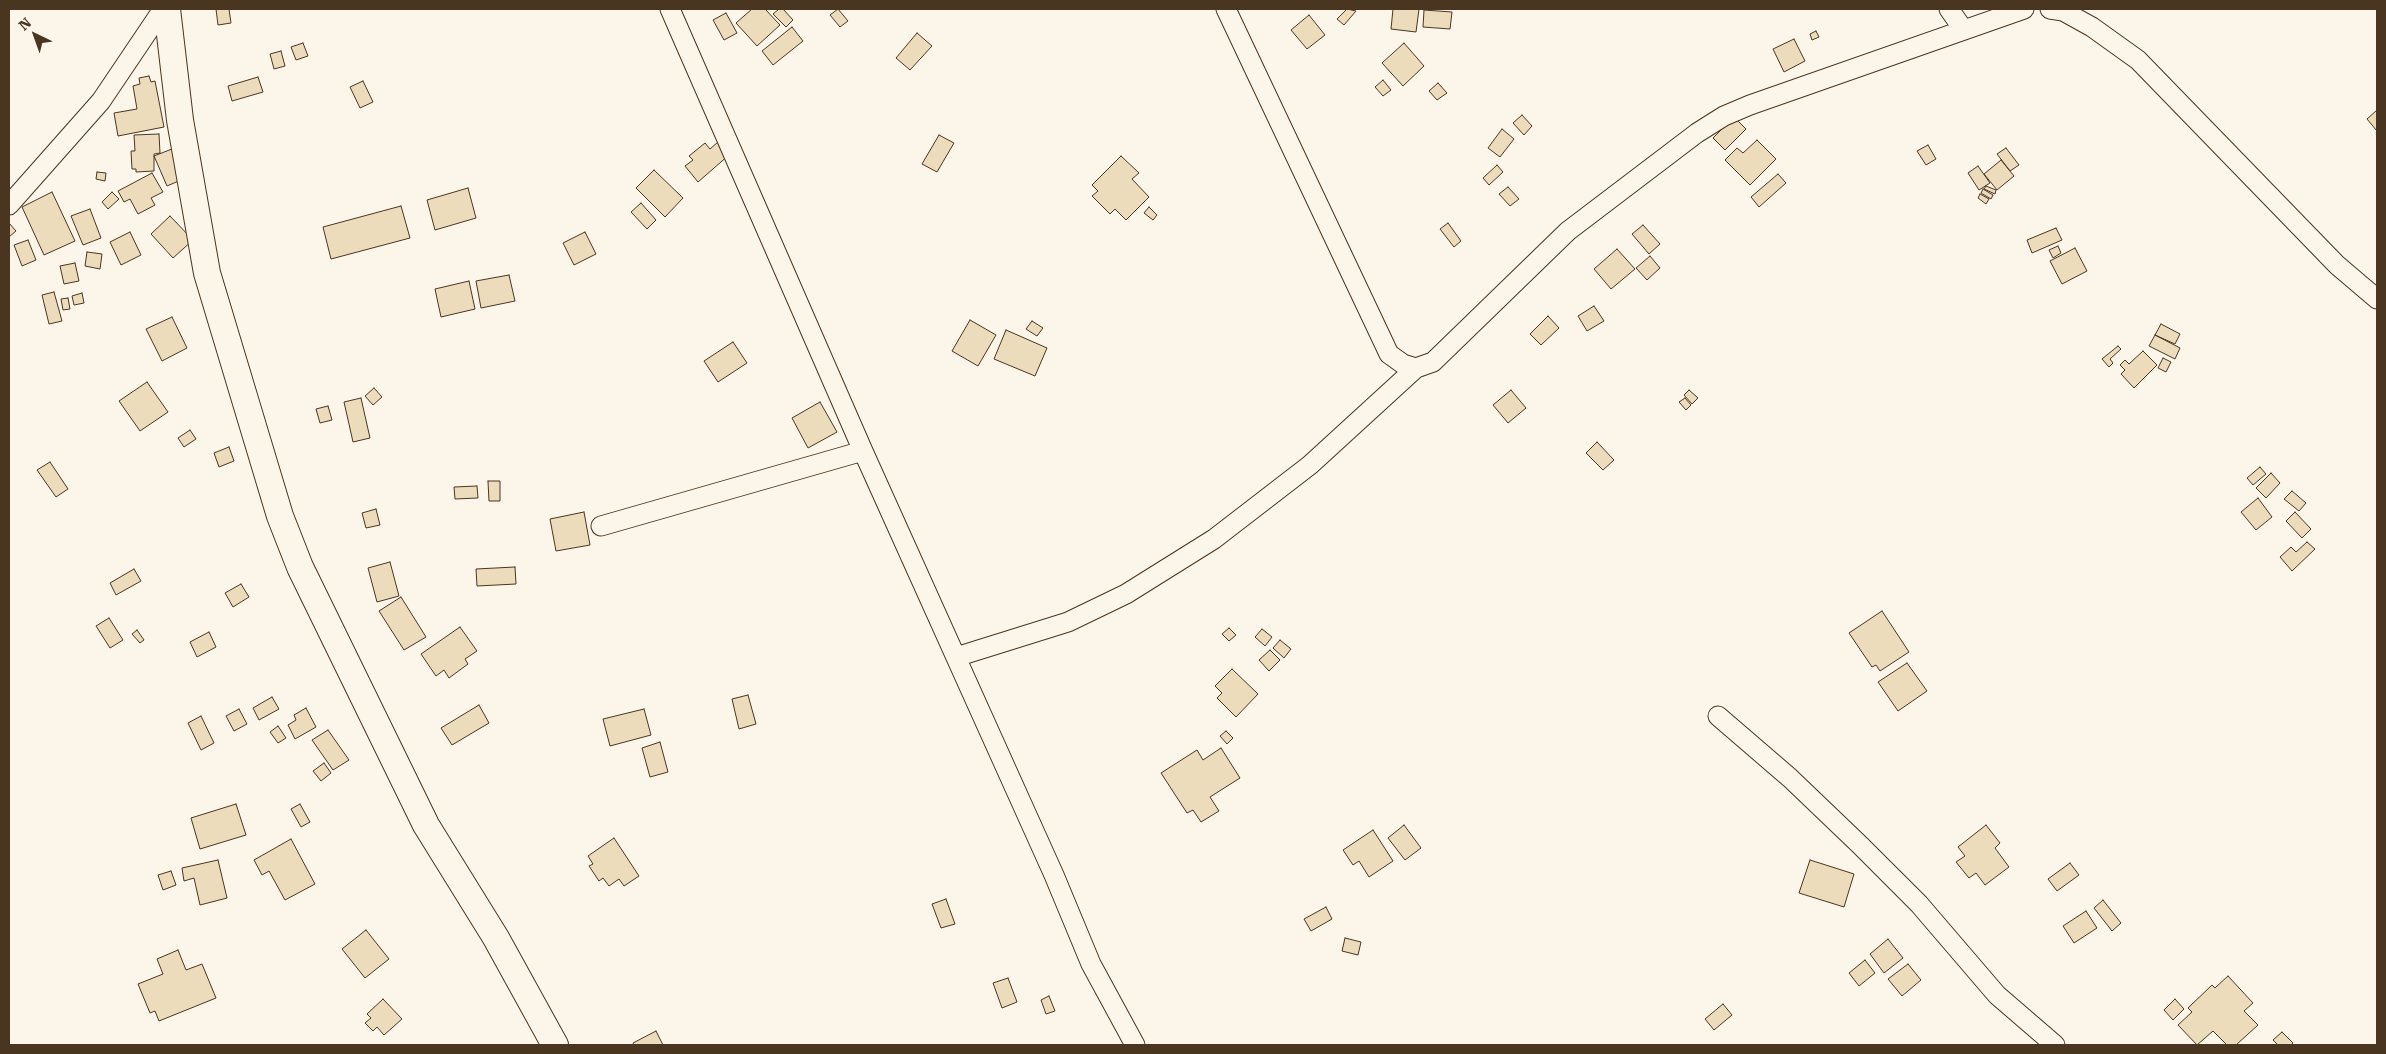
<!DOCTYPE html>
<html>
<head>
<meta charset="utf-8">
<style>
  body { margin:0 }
  #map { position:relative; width:2386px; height:1054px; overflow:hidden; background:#fbf6e9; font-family:"Roboto Serif",serif }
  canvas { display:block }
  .frame { position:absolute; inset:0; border:10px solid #4a3520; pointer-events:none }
  .north { position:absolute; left:10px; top:10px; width:50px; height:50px; -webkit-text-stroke:4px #fbf6e9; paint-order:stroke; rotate:318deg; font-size:14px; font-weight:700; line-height:20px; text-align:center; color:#4a3520 }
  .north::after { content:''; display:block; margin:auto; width:18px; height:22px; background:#4a3520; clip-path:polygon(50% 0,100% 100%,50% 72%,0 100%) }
</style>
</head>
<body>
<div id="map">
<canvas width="2386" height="1054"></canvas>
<div class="frame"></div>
<div class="north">N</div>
</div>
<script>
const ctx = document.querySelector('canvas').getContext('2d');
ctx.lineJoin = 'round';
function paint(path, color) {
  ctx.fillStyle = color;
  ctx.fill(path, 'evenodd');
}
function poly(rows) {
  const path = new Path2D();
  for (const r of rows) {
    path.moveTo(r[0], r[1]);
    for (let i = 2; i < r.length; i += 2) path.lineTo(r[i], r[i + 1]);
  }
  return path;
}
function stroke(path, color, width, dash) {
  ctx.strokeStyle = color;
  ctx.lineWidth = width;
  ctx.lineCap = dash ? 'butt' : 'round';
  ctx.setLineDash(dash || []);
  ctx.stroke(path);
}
const building = poly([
  [216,9,229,9,231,23,218,25,216,9],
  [752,9,765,9,780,25,757,46,736,23,752,9],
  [779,9,783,9,793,20,786,27,773,14,779,9],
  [838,9,848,21,840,27,830,15,838,9],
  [1347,9,1356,11,1344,25,1337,19,1347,9],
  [1393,9,1419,9,1416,32,1391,29,1393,9],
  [1424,10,1452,12,1450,29,1423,27,1424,10],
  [726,13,737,33,724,40,713,20,726,13],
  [1309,15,1325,35,1307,49,1291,30,1309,15],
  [792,27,803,41,773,65,762,51,792,27],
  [1816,31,1819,37,1812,40,1810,34,1816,31],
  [917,33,932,46,910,70,896,58,917,33],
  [1794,39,1805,61,1784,72,1773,49,1794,39],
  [303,43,308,56,296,60,291,47,303,43],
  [1404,43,1424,66,1403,86,1382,63,1404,43],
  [281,51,285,66,274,69,270,54,281,51],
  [149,76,151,82,155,81,164,127,118,136,114,113,137,109,133,86,140,84,139,78,149,76],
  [258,77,263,92,232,101,228,86,258,77],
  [1383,80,1391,90,1383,96,1375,87,1383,80],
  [363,81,373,102,360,108,350,87,363,81],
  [1438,83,1447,93,1437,100,1429,91,1438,83],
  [2377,110,2377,131,2367,119,2377,110],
  [1522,115,1532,126,1524,135,1513,123,1522,115],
  [1734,117,1746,129,1725,150,1713,138,1734,117],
  [1502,129,1514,139,1500,157,1488,148,1502,129],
  [159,134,160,153,154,154,154,171,136,172,136,169,132,169,131,151,135,151,134,135,159,134],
  [939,135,954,143,937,172,922,164,939,135],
  [1757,140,1776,159,1750,185,1725,160,1737,148,1743,153,1757,140],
  [718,142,729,155,698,182,685,166,693,160,689,156,705,143,710,149,718,142],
  [1928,145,1936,159,1926,165,1917,151,1928,145],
  [177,147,188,177,167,186,154,156,177,147],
  [2006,148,2019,165,2010,171,1997,154,2006,148],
  [1121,156,1139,173,1132,179,1149,197,1126,220,1115,209,1110,214,1092,196,1098,191,1092,185,1121,156],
  [2001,160,2014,176,1997,190,1984,174,2001,160],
  [1497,165,1503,172,1489,185,1483,178,1497,165],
  [1978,166,1990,183,1979,190,1968,173,1978,166],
  [654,170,683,198,665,217,636,188,654,170],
  [97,172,106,173,105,181,96,179,97,172],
  [152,173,163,192,151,198,155,205,138,214,130,199,124,202,118,191,152,173],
  [1778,174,1786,183,1759,207,1751,197,1778,174],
  [1986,186,1996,190,1995,194,1984,189,1986,186],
  [1508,187,1519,199,1510,206,1499,194,1508,187],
  [468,188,476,218,435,230,427,200,468,188],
  [1983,189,1993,195,1991,199,1981,193,1983,189],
  [52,192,75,241,44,255,22,207,52,192],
  [112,192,119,199,108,209,102,202,112,192],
  [1980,194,1989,199,1986,204,1978,198,1980,194],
  [641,203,656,220,647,229,631,212,641,203],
  [401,206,410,238,331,259,323,227,401,206],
  [1149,207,1157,215,1153,220,1144,213,1149,207],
  [90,209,101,238,83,245,71,216,90,209],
  [170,216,193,240,173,258,151,234,170,216],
  [9,223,16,231,9,237,9,223],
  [1448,223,1461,241,1454,247,1440,229,1448,223],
  [1643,225,1660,244,1649,254,1632,234,1643,225],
  [2056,228,2062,240,2032,253,2027,240,2056,228],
  [130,232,141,255,121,265,110,242,130,232],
  [585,232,596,254,574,265,563,243,585,232],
  [28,240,36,260,22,266,14,245,28,240],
  [2058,246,2061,253,2053,258,2049,250,2058,246],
  [2075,248,2087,271,2062,284,2050,261,2075,248],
  [1617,249,1635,269,1611,289,1594,269,1617,249],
  [87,252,102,254,100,269,85,266,87,252],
  [1650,256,1660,268,1647,280,1636,268,1650,256],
  [75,263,79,281,64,284,60,266,75,263],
  [509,275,515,301,481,308,476,281,509,275],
  [469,281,475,309,441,317,435,289,469,281],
  [54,292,62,321,49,324,42,295,54,292],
  [82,293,84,303,74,305,72,296,82,293],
  [68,298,70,309,63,310,61,299,68,298],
  [1594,306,1604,321,1587,331,1578,316,1594,306],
  [1548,316,1559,328,1541,345,1530,334,1548,316],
  [172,317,187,348,162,361,146,329,172,317],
  [970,320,996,335,978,366,952,351,970,320],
  [1032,321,1043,328,1037,336,1026,329,1032,321],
  [2161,324,2180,334,2175,344,2155,335,2161,324],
  [1006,330,1047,348,1035,376,994,359,1006,330],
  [2155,335,2180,348,2175,359,2149,346,2155,335],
  [733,342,747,363,718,382,704,361,733,342],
  [2118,346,2121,349,2110,359,2113,363,2109,367,2102,359,2118,346],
  [2143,351,2157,365,2134,388,2121,374,2125,370,2120,365,2125,360,2129,364,2143,351],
  [2163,358,2171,362,2166,372,2158,368,2163,358],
  [147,382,168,412,140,431,119,401,147,382],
  [374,388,382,397,373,405,365,396,374,388],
  [1511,390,1526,408,1508,423,1493,405,1511,390],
  [1689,390,1698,398,1692,404,1684,395,1689,390],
  [361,398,370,438,353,442,344,402,361,398],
  [1685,398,1691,405,1686,410,1679,402,1685,398],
  [820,402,837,432,808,448,792,418,820,402],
  [328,406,332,420,320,423,316,409,328,406],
  [190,430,196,439,184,447,178,438,190,430],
  [1597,442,1614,460,1603,470,1586,453,1597,442],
  [229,447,234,461,219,467,214,453,229,447],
  [50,462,68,489,56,497,37,470,50,462],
  [2260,467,2266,474,2253,485,2247,478,2260,467],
  [2271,473,2280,483,2266,498,2256,488,2271,473],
  [488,481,500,481,500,501,489,501,488,481],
  [477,486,478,498,455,499,454,487,477,486],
  [2292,491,2306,503,2299,511,2284,499,2292,491],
  [2258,498,2272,517,2256,530,2241,512,2258,498],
  [376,509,380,525,366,528,362,513,376,509],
  [584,512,590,545,556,551,550,519,584,512],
  [2295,512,2311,529,2302,538,2286,521,2295,512],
  [2307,542,2315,549,2292,571,2280,557,2291,547,2296,552,2307,542],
  [390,562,399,596,377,602,368,568,390,562],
  [515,567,516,584,477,586,476,569,515,567],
  [134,569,141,581,116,595,110,583,134,569],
  [241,584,249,597,233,607,225,593,241,584],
  [401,597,426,637,404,650,379,611,401,597],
  [1882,611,1909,652,1880,671,1876,665,1872,667,1849,633,1882,611],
  [109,618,123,640,110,648,96,626,109,618],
  [460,627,477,651,465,659,468,664,449,678,444,670,436,676,421,654,460,627],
  [1229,628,1236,635,1229,641,1222,634,1229,628],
  [1262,629,1272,637,1265,646,1255,637,1262,629],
  [137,630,144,640,140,643,132,634,137,630],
  [209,632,216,647,197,657,190,642,209,632],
  [1280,640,1291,649,1284,658,1273,648,1280,640],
  [1270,650,1280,660,1269,671,1259,660,1270,650],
  [1907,663,1927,691,1898,711,1878,682,1907,663],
  [1232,669,1258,694,1236,717,1217,698,1222,693,1215,686,1232,669],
  [748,695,756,724,739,729,732,699,748,695],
  [272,697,279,709,259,720,253,708,272,697],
  [479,705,489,723,452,745,441,728,479,705],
  [306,708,316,727,295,739,288,725,296,720,294,715,306,708],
  [239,709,247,724,234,731,226,716,239,709],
  [644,709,651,735,610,746,603,719,644,709],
  [201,716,214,743,201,750,188,723,201,716],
  [278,726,286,738,278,743,270,732,278,726],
  [328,730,349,760,333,770,312,740,328,730],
  [1226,731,1233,738,1227,744,1220,736,1226,731],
  [660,742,668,772,650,777,642,748,660,742],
  [1221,748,1240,778,1210,797,1219,811,1201,822,1193,810,1187,813,1161,773,1197,750,1203,760,1221,748],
  [324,763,331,773,321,781,313,771,324,763],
  [236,804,246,835,200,849,191,818,236,804],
  [300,804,310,822,301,827,291,809,300,804],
  [1404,825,1421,848,1405,860,1388,838,1404,825],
  [1986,825,2000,843,1995,848,2009,867,1985,885,1976,873,1969,878,1956,862,1965,856,1958,847,1986,825],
  [1373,830,1393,861,1369,877,1359,861,1353,865,1343,850,1373,830],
  [614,838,639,876,624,886,619,879,609,886,603,878,599,881,589,866,593,864,588,856,614,838],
  [291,839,315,884,285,900,269,871,262,875,254,860,291,839],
  [218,860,227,898,200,905,194,878,184,881,182,868,218,860],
  [1810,860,1854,874,1844,907,1799,893,1810,860],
  [2070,863,2079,875,2057,891,2048,879,2070,863],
  [171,871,176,885,163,890,158,875,171,871],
  [946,899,955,924,941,928,932,904,946,899],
  [2103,900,2121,923,2112,931,2094,908,2103,900],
  [1326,907,1332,919,1311,931,1304,919,1326,907],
  [2086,911,2097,928,2074,943,2063,926,2086,911],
  [366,930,389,959,365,978,342,949,366,930],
  [1345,938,1361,942,1358,955,1342,951,1345,938],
  [1888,939,1903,958,1884,973,1870,954,1888,939],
  [178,950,186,970,202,964,216,998,159,1021,155,1011,150,1013,138,984,163,974,157,959,178,950],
  [1865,960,1875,973,1859,986,1849,973,1865,960],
  [1908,964,1921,980,1902,996,1888,979,1908,964],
  [2228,976,2253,1003,2244,1011,2258,1025,2236,1045,2227,1045,2213,1031,2197,1045,2178,1025,2192,1012,2188,1008,2212,985,2215,988,2228,976],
  [1008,978,1017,1002,1002,1008,993,983,1008,978],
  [1049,996,1055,1011,1046,1014,1041,1000,1049,996],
  [383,999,402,1019,384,1035,377,1027,373,1031,365,1023,371,1018,367,1014,383,999],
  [2175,999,2184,1009,2173,1020,2164,1010,2175,999],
  [1723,1004,1732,1015,1714,1030,1705,1019,1723,1004],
  [656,1031,663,1045,634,1045,633,1043,656,1031],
  [2282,1032,2293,1043,2291,1045,2278,1045,2273,1040,2282,1032]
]);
paint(building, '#ecdcbc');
stroke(building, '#4a3520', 1);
const street = poly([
  [670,9,863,451,1054,875,1091,964,1135,1045],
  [1226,9,1389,354,1403,364,1416,368,1433,362,1568,231,1697,133,1724,116,1750,105,2024,9],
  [1949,9,1963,29],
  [2050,9,2063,11,2092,27,2138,60,2337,265,2377,299],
  [9,205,101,101,163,9],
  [601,526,863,451],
  [956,657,1068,622,1126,594,1214,539,1310,465,1416,368],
  [1718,716,1790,778,1860,845,1919,904,1997,995,2055,1045]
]);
const secondary = poly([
  [167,9,180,120,207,273,280,516,300,567,426,825,496,938,555,1045]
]);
stroke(street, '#4a3520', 21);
stroke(secondary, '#4a3520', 28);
stroke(street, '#fbf6e9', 19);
stroke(secondary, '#fbf6e9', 26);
</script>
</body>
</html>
